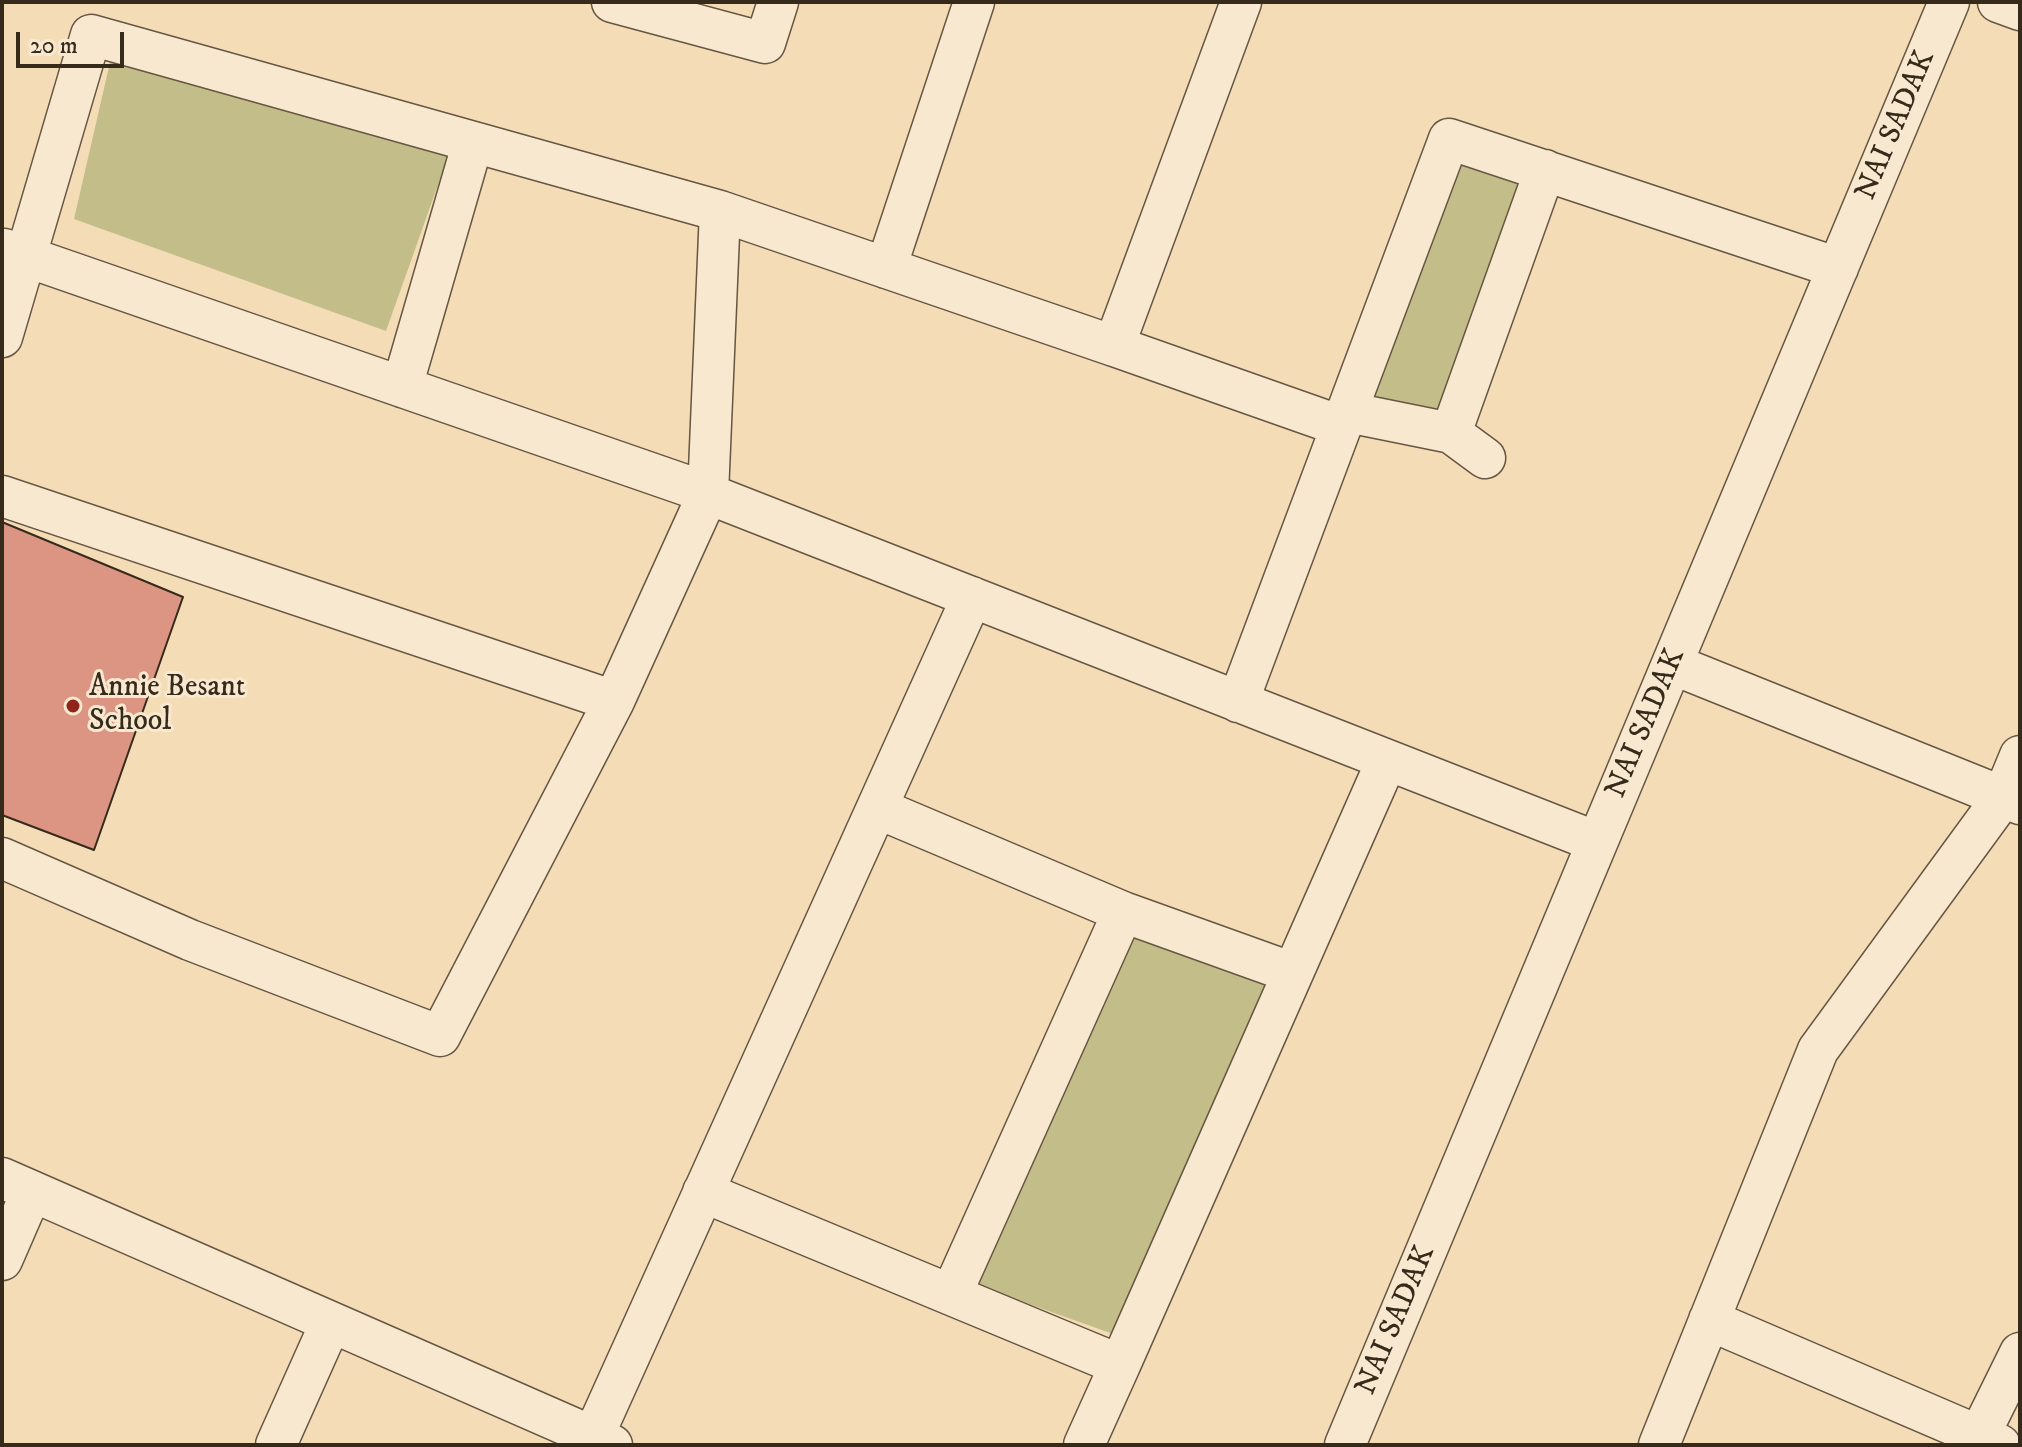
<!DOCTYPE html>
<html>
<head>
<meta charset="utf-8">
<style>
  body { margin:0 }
  #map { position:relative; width:2022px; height:1447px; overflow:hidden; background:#f4dcb7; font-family:"IM FELL DW Pica",serif }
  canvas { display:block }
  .frame { position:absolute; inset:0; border:4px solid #362a1b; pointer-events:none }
  .scale { position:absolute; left:16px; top:32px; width:108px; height:36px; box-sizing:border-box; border:4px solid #362a1b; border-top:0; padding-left:10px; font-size:24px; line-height:28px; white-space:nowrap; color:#362a1b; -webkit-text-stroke:6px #f8e8d0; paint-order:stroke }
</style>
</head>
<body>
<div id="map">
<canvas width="2022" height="1447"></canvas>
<div class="frame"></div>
<div class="scale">20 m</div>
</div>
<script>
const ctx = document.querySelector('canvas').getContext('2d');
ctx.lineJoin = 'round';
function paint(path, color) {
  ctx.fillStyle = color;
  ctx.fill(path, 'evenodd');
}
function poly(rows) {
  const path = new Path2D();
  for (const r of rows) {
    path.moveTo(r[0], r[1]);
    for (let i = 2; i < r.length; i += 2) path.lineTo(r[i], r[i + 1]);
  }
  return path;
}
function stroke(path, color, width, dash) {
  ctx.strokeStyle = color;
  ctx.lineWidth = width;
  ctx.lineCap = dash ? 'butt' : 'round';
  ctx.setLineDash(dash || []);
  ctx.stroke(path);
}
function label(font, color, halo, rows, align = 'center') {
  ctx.font = font + ' "IM FELL DW Pica",serif';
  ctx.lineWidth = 6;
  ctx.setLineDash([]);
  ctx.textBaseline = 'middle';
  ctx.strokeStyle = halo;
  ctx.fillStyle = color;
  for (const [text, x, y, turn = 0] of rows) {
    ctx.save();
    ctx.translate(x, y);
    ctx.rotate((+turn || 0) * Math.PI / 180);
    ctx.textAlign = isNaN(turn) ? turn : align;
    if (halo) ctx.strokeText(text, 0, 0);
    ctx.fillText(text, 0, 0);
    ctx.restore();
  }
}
paint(poly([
  [111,58,450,151,386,331,74,219],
  [1458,157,1526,181,1444,417,1363,401],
  [1131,935,1271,981,1113,1334,973,1284]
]), '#c3be89');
const building = poly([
  [2,522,183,597,94,850,2,815,2,522]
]);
paint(building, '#dc9582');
stroke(building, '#362a1b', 2);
const minor = poly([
  [612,2,765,43,778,2],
  [1241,2,1114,346,1341,426],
  [1998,2,2020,10],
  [720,211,1114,346],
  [4,249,688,486,1597,842],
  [886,268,974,2],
  [2,337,91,35,720,211,708,494,614,701,440,1036,190,940,2,858],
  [402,387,473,142],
  [1347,412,1451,433,1545,170],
  [1451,433,1485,458],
  [2,496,614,701],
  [1672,664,2003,797,2020,756],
  [1238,702,1449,139,1838,268],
  [877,808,1123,912],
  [2,1178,612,1445],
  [703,1192,1120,1365,1084,1445],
  [2,1260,32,1191],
  [951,1295,1123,912,1293,973],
  [1709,1320,2000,1445],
  [1120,1365,1387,760],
  [1979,1436,2020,1353],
  [593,1437,972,597],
  [276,1445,331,1322],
  [1345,1445,1949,2],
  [1659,1445,1818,1050,2003,797,2020,804]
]);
stroke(minor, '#665642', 43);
stroke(minor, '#f8e8d0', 40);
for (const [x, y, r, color] of [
  [73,706,8,"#8f2418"]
]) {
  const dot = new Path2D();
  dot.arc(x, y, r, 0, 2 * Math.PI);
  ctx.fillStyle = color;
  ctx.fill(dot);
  stroke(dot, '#f8e8d0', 3);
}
label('30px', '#362a1b', '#f8e8d0', [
  ["NAI SADAK",1897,126,-67],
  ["NAI SADAK",1647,724,-67],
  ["NAI SADAK",1397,1321,-67]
]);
label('30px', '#362a1b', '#f8e8d0', [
  ["Annie Besant",89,689],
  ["School",89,723]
], 'left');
</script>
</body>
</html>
